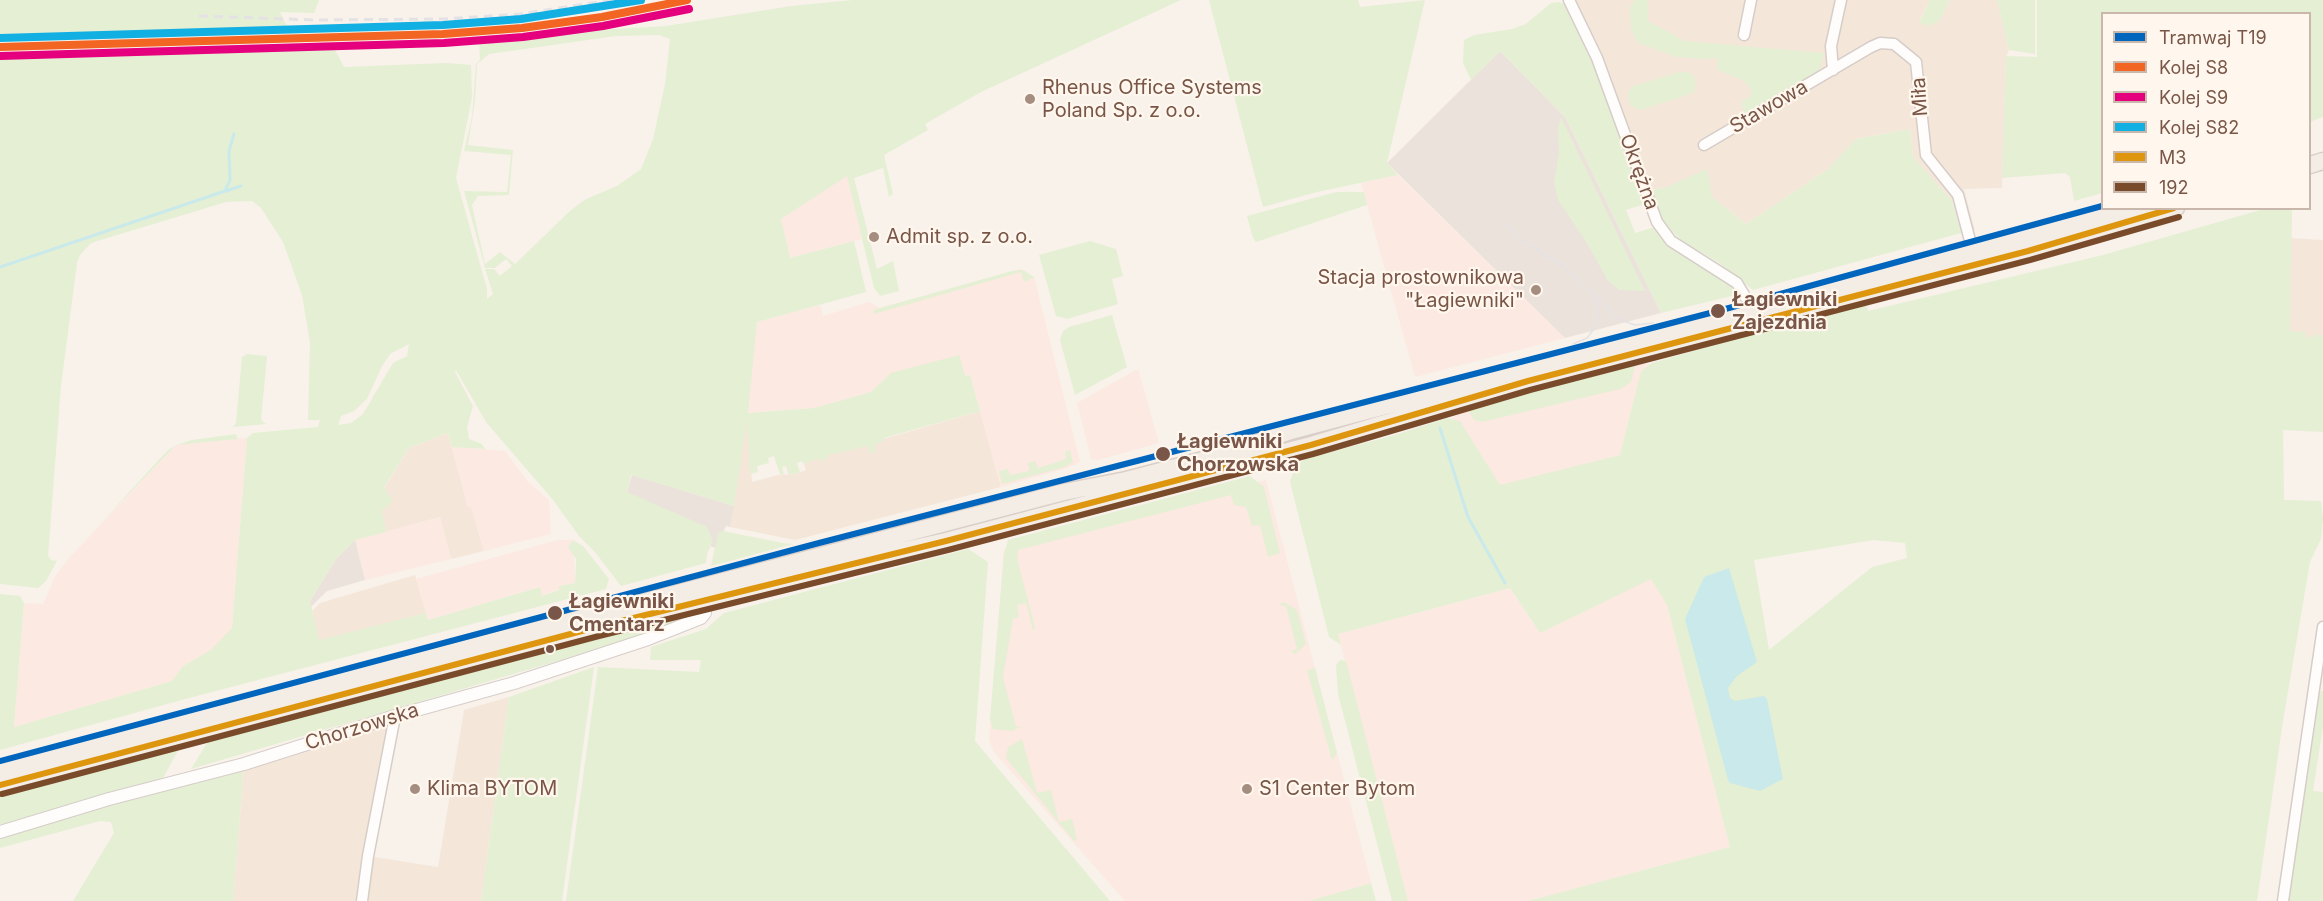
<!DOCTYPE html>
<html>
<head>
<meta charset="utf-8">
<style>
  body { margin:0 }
  #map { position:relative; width:2323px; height:901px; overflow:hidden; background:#f8f2eb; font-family:Inter,sans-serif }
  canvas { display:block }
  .legend { position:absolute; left:2101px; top:12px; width:210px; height:198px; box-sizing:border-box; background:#fff7ed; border:2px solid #c9b7ab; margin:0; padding:8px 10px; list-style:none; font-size:18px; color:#795647 }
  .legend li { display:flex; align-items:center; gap:12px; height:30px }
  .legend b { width:30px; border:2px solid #c9b7ab }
</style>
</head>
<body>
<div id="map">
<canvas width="2323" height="901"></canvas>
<ul class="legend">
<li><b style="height:8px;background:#0065bd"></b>Tramwaj T19</li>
<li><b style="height:8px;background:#f26522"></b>Kolej S8</li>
<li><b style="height:8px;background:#e5007d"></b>Kolej S9</li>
<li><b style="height:8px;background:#12afe3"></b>Kolej S82</li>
<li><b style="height:8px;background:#de960e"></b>M3</li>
<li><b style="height:8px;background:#7a4b2a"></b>192</li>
</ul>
</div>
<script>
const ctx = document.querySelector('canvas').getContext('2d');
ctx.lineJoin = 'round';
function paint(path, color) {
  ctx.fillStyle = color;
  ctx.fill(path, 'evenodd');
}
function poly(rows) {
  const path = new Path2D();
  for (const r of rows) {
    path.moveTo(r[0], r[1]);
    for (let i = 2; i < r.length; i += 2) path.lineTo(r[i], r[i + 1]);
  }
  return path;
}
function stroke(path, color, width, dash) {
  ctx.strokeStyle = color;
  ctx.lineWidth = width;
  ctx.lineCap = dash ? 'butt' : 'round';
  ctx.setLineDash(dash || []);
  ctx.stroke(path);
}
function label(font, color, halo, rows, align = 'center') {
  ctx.font = font + ' Inter,sans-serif';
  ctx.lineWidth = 4.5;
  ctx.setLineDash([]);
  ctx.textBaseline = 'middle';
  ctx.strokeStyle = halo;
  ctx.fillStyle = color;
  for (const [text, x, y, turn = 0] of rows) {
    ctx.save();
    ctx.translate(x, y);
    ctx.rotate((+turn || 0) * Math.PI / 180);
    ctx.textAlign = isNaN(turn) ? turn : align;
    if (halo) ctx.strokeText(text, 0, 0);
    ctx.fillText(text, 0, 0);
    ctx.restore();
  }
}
paint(poly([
  [1575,0,1930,0,1919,22,1939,21,1950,0,1997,0,2009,50,2006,57,2002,188,1964,189,1975,230,1961,233,1952,201,1913,157,1910,129,1856,139,1828,169,1746,224,1712,197,1667,187,1651,190,1598,48],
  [2290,238,2323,240,2323,335,2312,335,2308,340,2290,332],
  [980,411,1001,487,795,540,730,527,747,413,752,482,778,475,795,474,806,470,804,464,808,461],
  [448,433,468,507,471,506,484,551,451,559,440,517,386,532,381,515,384,488,409,448],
  [415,575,426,613,319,641,312,611,320,603],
  [509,697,481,901,233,901,244,764,395,716,368,856,438,867,464,710]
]), '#f4e7da');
paint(poly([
  [847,175,862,239,789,258,781,219],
  [1398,175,1477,252,1565,338,1415,377,1361,183],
  [1021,269,1034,277,1080,462,1067,468,1001,487,970,375,889,375,871,392,814,408,747,413,757,322,820,305,823,316,869,302,880,308],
  [1635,364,1650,364,1641,371,1620,455,1500,486,1463,426,1452,418,1471,407],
  [1138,369,1159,443,1098,460,1091,459,1077,403],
  [247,438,232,629,212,649,182,667,172,681,14,727,24,603,43,604,56,575,69,558,176,445],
  [452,447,505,451,528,482,549,500,551,534,484,551,471,506,468,507],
  [1266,480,1371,883,1309,901,1125,901,994,752,989,740,1004,550],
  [440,517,451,559,365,580,355,540],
  [558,540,573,540,575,583,559,586,559,589,541,596,539,587,428,620,416,579],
  [1651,578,1667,605,1730,847,1528,901,1408,901,1338,634,1510,588,1540,633]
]), '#fce9e1');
paint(poly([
  [1500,51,1565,117,1661,313,1565,338,1387,163],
  [632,475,734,506,730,527,726,526,715,548,701,542,627,492],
  [355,540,365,580,327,591,311,607,310,601,336,559]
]), '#ebe2db');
paint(poly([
  [0,0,319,0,314,13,280,12,287,27,0,37],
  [853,0,1181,0,981,92,925,124,928,130,884,155,893,194,889,197,883,168,854,178,877,269,893,261,899,291,880,296,874,288,847,176,781,219,790,258,854,241,866,292,757,322,748,413,814,408,871,392,891,373,959,355,965,376,970,375,980,411,884,438,884,441,874,445,876,452,871,454,868,446,828,455,828,458,820,461,819,458,804,464,802,461,797,463,800,472,795,474,788,474,786,466,782,467,784,475,780,474,774,456,768,458,769,463,757,466,758,472,750,474,747,418,734,506,631,475,627,492,707,527,713,541,707,554,706,563,621,586,595,552,579,536,553,500,486,422,456,370,455,372,473,406,467,427,469,439,482,444,485,449,452,447,448,433,409,448,384,487,393,501,382,511,386,532,355,540,336,559,310,601,319,640,426,613,428,620,540,587,542,596,559,590,559,586,575,583,576,559,568,547,573,540,583,546,609,579,606,589,189,698,0,750,0,594,20,596,24,603,14,727,172,681,182,667,212,649,232,628,247,438,253,433,318,427,320,420,308,420,310,343,302,295,283,242,261,208,252,201,226,202,91,243,80,255,77,263,61,386,48,556,51,560,57,561,46,581,38,588,0,584,0,59,334,48,344,67,447,63,471,65,472,97,456,178,487,289,487,299,493,294,485,269,494,269,500,276,512,266,506,259,495,268,485,268,464,191,507,192,511,155,464,151,472,117,476,64,480,60,479,37,666,26,791,6],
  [659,35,670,39,665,84,653,139,641,169,617,186,586,199,571,210,515,264,500,252,485,264,472,205,478,196,509,195,513,150,468,145,475,102,477,64,489,54,616,36],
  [409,344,407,356,393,363,363,414,351,423,338,425,341,416,354,411,367,399,382,366,390,354],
  [1209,0,1358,0,1360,7,1425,0,1387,163,1398,175,1317,192,1263,207],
  [1635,0,1648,0,1648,21,1685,41,1824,53,1819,73,1745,116,1741,102,1750,97,1751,89,1743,80,1718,70,1717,57,1710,59,1677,57,1638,43,1631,30,1630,8],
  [1930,0,1950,0,1939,21,1930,26,1919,23],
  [1997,0,2035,0,2035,54,2009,50],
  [2037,0,2323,0,2323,117,2310,122,2310,14,2102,14,2102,193,2074,201,2070,177,2065,173,2002,178,2006,56,2037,57],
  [1558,2,1567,5,1587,46,1645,204,1626,210,1635,233,1655,227,1735,287,1740,294,1661,313,1565,117,1500,51,1471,80,1463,63,1464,40,1474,35,1512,29,1526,24,1551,3],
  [1680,72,1688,72,1694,76,1696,85,1693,93,1641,110,1630,105,1628,93,1633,86],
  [1561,117,1645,291,1619,290,1608,281,1588,245,1558,200,1554,183,1559,153,1558,128],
  [1910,129,1913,157,1952,201,1961,233,1753,290,1718,262,1682,241,1664,223,1651,190,1667,187,1707,169,1712,197,1746,224,1828,169,1856,139],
  [1336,192,1364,192,1367,205,1256,242,1253,238,1247,216],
  [2264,209,2292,209,2290,331,2305,332,2307,340,2312,335,2323,335,2323,432,2283,430,2284,500,2321,501,2323,518,2321,539,2310,562,2283,721,2257,901,1528,901,1730,847,1667,605,1651,579,1540,633,1510,588,1338,634,1341,645,1329,637,1290,482,1295,467,1305,459,1395,435,1447,418,1460,421,1500,485,1620,455,1641,371,1652,363,1865,302,1868,311,2103,255],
  [1873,540,1905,543,1907,558,1872,567,1769,650,1754,560],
  [1090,241,1116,249,1123,276,1112,279,1118,304,1067,319,1056,316,1039,255],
  [1023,270,1034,277,1024,282,1021,272,874,314,873,310,1012,271],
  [1112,315,1127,367,1075,395,1060,340,1063,331,1069,327],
  [247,354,267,356,261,420,266,424,233,427,236,423,242,357],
  [1635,365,1631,382,1620,389,1482,422,1474,420,1469,411,1471,407],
  [236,434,238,439,176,445,99,525,167,451,176,445,192,440],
  [1070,450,1073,462,1065,467,1002,484,999,471,1008,469,1010,475,1029,471,1028,463,1035,461,1038,468,1066,459,1065,452],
  [1250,476,1264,487,1280,553,1268,557,1260,525,1252,526,1246,507,1234,505,1231,495,1018,550,1017,558,1035,628,1033,630,1026,603,1017,605,1019,617,1013,619,1003,677,1016,727,1022,726,1012,731,993,729,990,719,1004,554,1008,540],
  [723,531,783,543,793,544,711,566,718,533],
  [968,549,988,562,975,741,1110,901,566,901,598,667,699,672,701,660,650,660,651,647,706,629,724,613],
  [1284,602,1297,610,1306,644,1295,654,1291,651,1297,649,1286,606,1279,605],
  [685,611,675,623,639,637,191,769,209,740,587,635],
  [1340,660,1346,661,1408,901,1392,901,1338,694,1336,665],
  [594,667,562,901,481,901,509,697],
  [1315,668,1337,753,1332,760,1307,670],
  [2320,691,2323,691,2323,726,2313,791,2323,792,2323,901,2289,901],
  [1022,739,1037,793,1051,790,1059,822,1072,819,1077,840,1074,841,1006,758,1008,747],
  [180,747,163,778,0,825,0,795],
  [244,764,233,901,73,901,114,833,111,822,100,821,0,848,0,832],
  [1371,883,1376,901,1309,901,1361,886]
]), '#e5efd4');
paint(poly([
  [1729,568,1757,662,1737,676,1728,688,1730,698,1735,701,1764,696,1767,699,1783,779,1760,791,1730,783,1728,780,1685,619,1704,577]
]), '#cae9ea');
stroke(poly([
  [226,191,241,186],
  [0,267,225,191,230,180,229,151,234,134],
  [1440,428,1468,517,1505,583]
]), '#cae9ea', 3);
const minor = poly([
  [1569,0,1597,58,1657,222,1671,241,1737,283,1753,310],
  [1744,35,1751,0],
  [1833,70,1831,46,1841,0],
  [1704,145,1871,47,1880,43,1894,44,1916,62,1926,155,1958,195,1973,252],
  [362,901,368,856,395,716],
  [2283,901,2323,627]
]);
const tertiary = poly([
  [0,832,109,799,244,764,395,716,514,683,648,639,701,618,705,613,701,593]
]);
const primary = poly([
  [2310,165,2323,161],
  [0,770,1064,492,1126,480,1211,458,1291,431,2132,208],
  [0,785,597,627,869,558,946,541,1311,445,1528,381,2028,251,2176,208]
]);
stroke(minor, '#d6cdc8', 13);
stroke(tertiary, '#d6cdc8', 14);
stroke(primary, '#dacfc8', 19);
stroke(minor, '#fefdfc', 10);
stroke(tertiary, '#fefdfc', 12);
stroke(primary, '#f3ede5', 16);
stroke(poly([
  [1506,224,1523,241,1565,267,1618,319,1635,325,1653,323],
  [1573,344,1587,338,1597,325,1599,311,1593,297]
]), '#e4e2e5', 1.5);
stroke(poly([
  [199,16,315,20,444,19,520,14,611,0]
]), '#e4e2e5', 3, [9, 6]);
stroke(poly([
  [0,785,597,627,946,541,1311,445,1528,381,2028,251,2174,208]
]), '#de960e', 6);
stroke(poly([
  [2,794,599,636,948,550,1313,454,1530,390,2030,260,2179,217]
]), '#7a4b2a', 6);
stroke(poly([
  [0,47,443,34,522,28,602,17,687,0]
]), '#f26522', 8);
stroke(poly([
  [0,56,444,43,523,37,603,26,689,9]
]), '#e5007d', 8);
stroke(poly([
  [0,38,443,25,521,19,641,0]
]), '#12afe3', 8);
stroke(poly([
  [0,761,819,543,1718,311,2102,206]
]), '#0065bd', 6);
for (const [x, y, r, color] of [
  [1030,99,6,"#a58d80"],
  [874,237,6,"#a58d80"],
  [1536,290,6,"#a58d80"],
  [1718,311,8,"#795647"],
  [1163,454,8,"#795647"],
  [555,613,8,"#795647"],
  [550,649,5,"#795647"],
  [415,789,6,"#a58d80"],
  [1247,789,6,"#a58d80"]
]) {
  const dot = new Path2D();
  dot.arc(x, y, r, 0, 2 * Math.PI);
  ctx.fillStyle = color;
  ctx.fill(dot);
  stroke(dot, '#fff7ed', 2);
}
label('20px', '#795647', '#fff7ed', [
  ["Rhenus Office Systems",1042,88],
  ["Poland Sp. z o.o.",1042,111],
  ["Admit sp. z o.o.",886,237],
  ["Stacja prostownikowa",1524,278,"right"],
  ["\"Łagiewniki\"",1524,301,"right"],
  ["Klima BYTOM",427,789],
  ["S1 Center Bytom",1259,789]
], 'left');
label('20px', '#795647', '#fff7ed', [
  ["Miła",1920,97,-94],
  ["Stawowa",1769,107,-30],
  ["Okrężna",1639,172,70],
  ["Chorzowska",362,727,-17]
]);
label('bold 20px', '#795647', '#fff7ed', [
  ["Łagiewniki",1732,300],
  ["Zajezdnia",1732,323],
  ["Łagiewniki",1177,442],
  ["Chorzowska",1177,465],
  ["Łagiewniki",569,602],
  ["Cmentarz",569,625]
], 'left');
</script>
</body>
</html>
